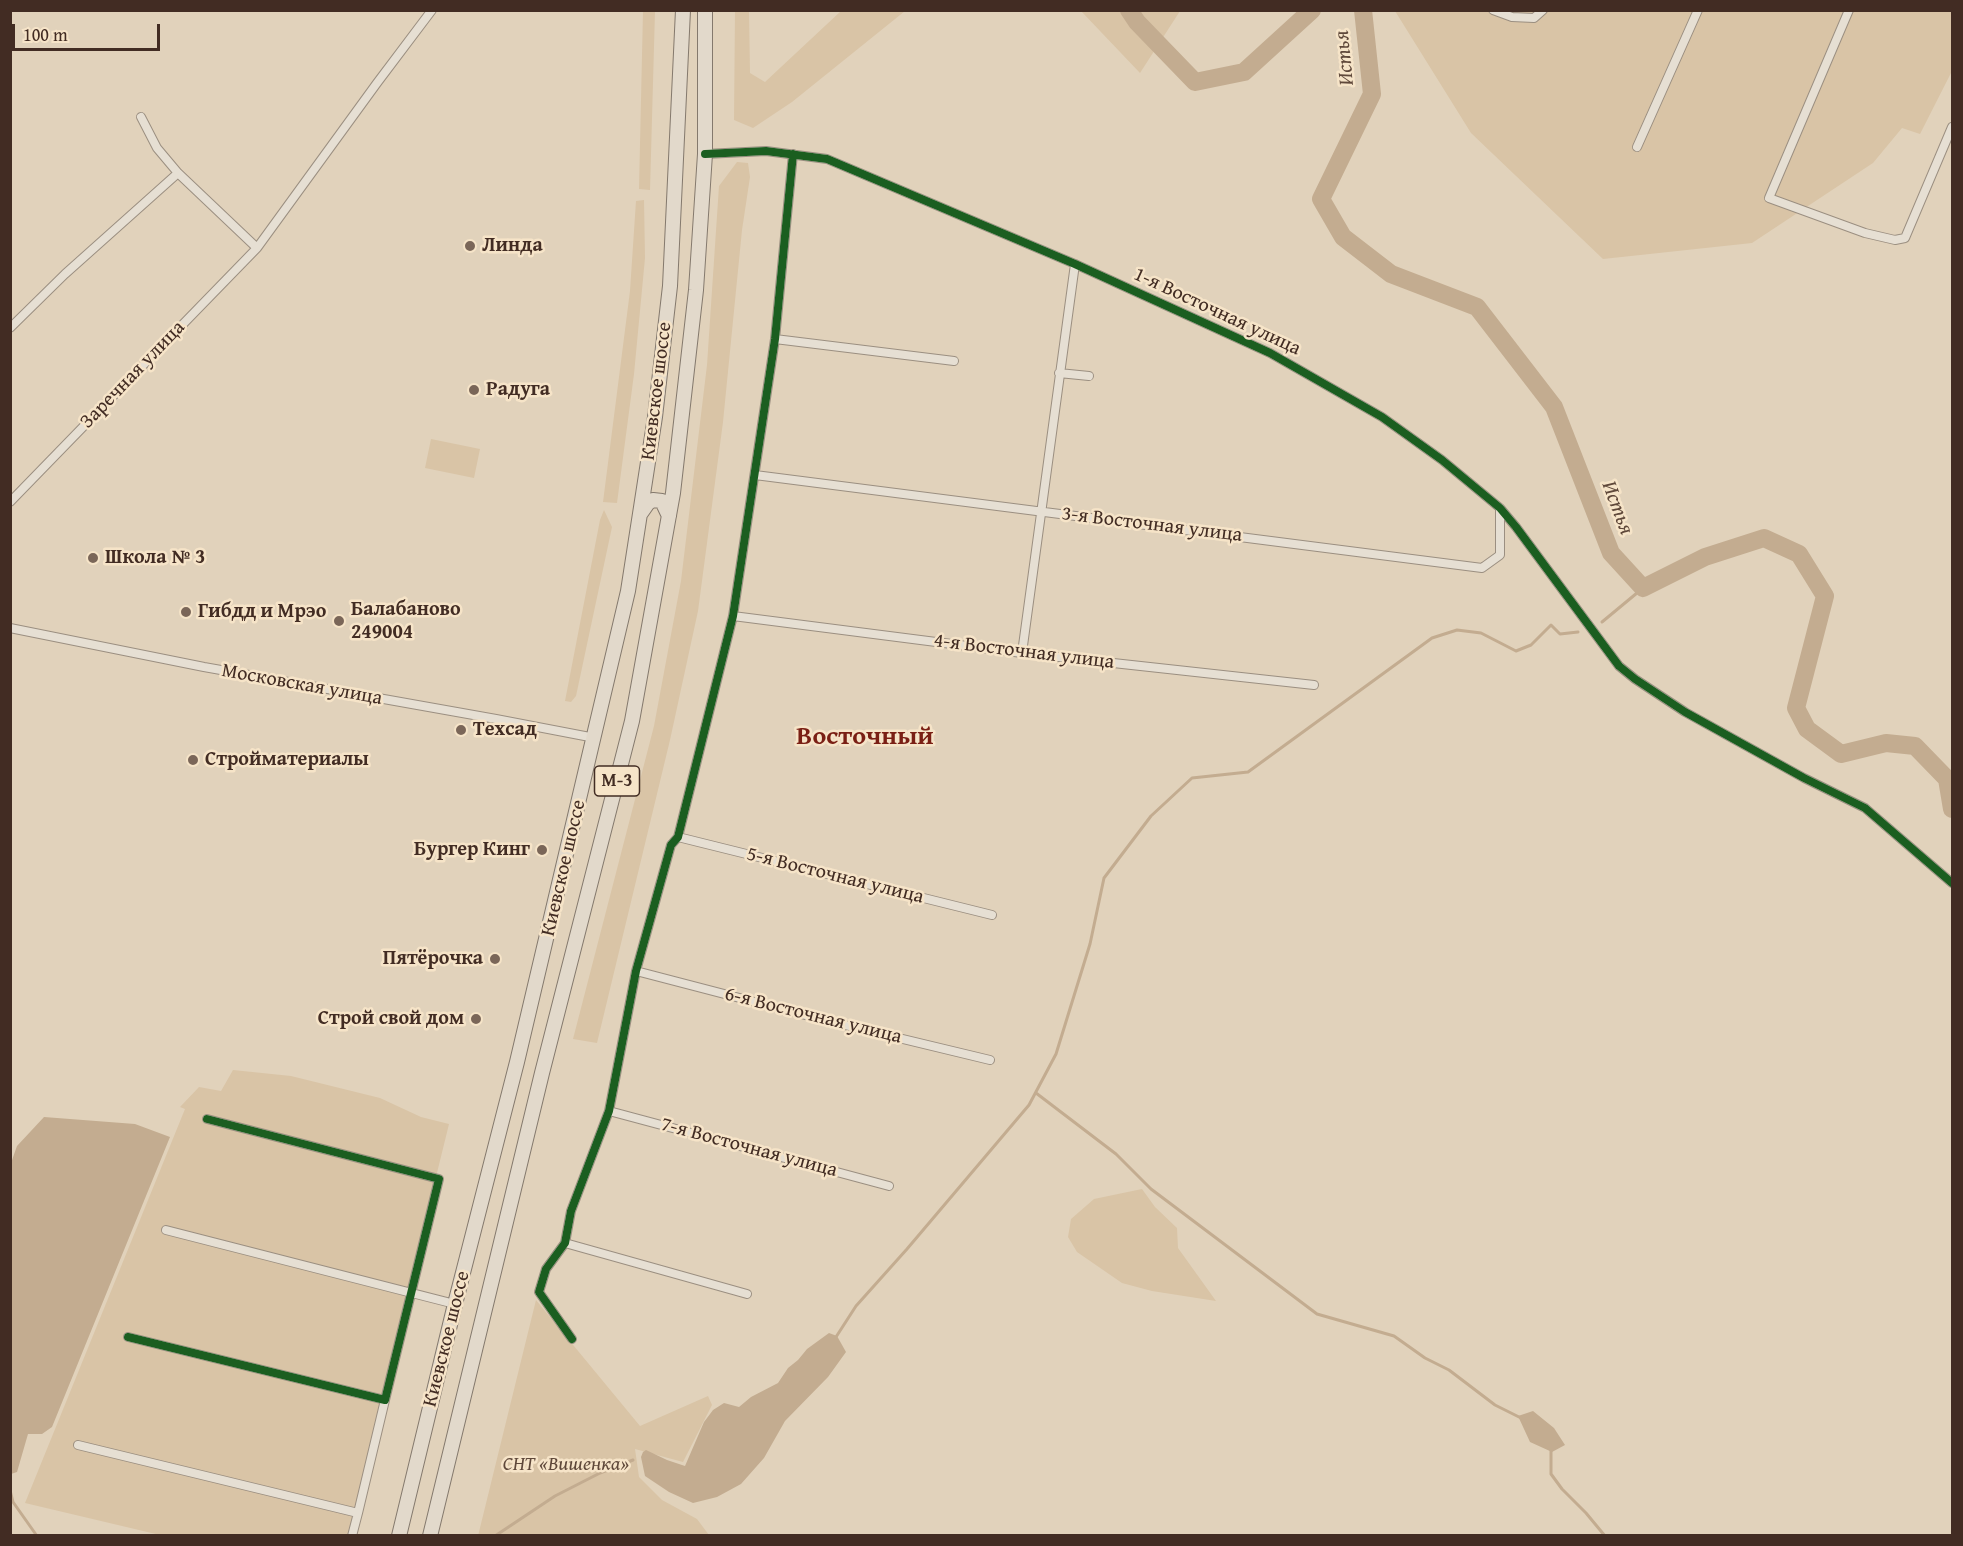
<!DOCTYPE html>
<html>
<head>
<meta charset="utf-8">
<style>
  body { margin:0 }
  #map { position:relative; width:1963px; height:1546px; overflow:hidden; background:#e1d2bb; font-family:"Gentium Book Plus",serif }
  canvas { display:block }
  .frame { position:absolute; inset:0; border:12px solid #422c23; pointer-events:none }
  .scale { position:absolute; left:12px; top:24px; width:148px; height:27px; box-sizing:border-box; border:3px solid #422c23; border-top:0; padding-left:8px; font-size:18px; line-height:21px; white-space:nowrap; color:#422c23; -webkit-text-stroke:4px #f6e4c8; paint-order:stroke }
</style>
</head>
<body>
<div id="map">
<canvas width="1963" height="1546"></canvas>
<div class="frame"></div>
<div class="scale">100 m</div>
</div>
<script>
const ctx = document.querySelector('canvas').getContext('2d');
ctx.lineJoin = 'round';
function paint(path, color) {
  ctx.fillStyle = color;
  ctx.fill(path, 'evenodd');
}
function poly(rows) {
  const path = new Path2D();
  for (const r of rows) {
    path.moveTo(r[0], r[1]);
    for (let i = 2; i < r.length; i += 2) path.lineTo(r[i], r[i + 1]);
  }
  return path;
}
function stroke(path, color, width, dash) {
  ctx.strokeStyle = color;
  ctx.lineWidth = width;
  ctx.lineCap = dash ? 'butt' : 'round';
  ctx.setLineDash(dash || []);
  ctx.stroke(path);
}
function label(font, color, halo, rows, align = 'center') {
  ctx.font = font + ' "Gentium Book Plus",serif';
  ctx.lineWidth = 5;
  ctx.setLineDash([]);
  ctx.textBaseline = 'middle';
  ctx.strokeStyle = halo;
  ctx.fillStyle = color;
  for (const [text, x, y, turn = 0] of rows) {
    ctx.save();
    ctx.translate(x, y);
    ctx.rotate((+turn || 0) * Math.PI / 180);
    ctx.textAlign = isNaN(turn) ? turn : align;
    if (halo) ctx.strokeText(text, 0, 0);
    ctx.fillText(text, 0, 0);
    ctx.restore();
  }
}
paint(poly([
  [643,11,655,11,650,190,639,189],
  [735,11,749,11,750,73,765,82,841,11,905,11,792,102,753,128,734,120],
  [1081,11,1180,11,1140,73],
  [1395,11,1952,11,1952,71,1920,134,1902,128,1873,163,1752,243,1603,259,1471,133],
  [737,162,748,163,750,177,742,230,723,422,698,611,670,740,597,1043,573,1039,654,726,681,581,707,365,719,186],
  [644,200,645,258,634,374,617,503,603,502,630,291,636,201],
  [431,439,480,449,474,478,425,468],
  [604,510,612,527,576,696,571,702,565,701,600,520],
  [233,1070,291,1076,380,1098,421,1117,449,1124,348,1535,160,1535,25,1503,185,1109,180,1107,199,1087,221,1091],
  [1142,1189,1155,1207,1177,1228,1178,1248,1216,1301,1152,1291,1122,1283,1077,1252,1068,1237,1071,1219,1094,1199],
  [536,1300,640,1426,708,1396,712,1405,683,1462,635,1449,639,1477,662,1500,697,1519,709,1535,478,1536]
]), '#d9c4a6');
paint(poly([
  [44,1117,135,1124,170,1137,52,1427,42,1434,28,1434,17,1472,11,1474,11,1163,17,1146],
  [829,1333,837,1336,846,1352,828,1377,785,1421,764,1458,741,1484,717,1497,693,1503,669,1492,645,1476,641,1457,643,1452,646,1450,667,1460,685,1466,704,1422,713,1410,724,1403,739,1407,751,1397,778,1383,788,1368,798,1360,807,1349],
  [1533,1411,1554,1428,1565,1445,1552,1452,1530,1442,1518,1416]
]), '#c3ac90');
stroke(poly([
  [1602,622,1643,588],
  [1036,1093,1116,1154,1151,1189,1317,1314,1394,1336,1425,1358,1449,1370,1495,1405,1521,1418],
  [836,1337,856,1306,907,1249,1029,1105,1056,1054,1090,944,1104,878,1151,816,1192,778,1248,772,1432,638,1457,630,1481,633,1516,651,1531,645,1551,625,1560,634,1578,632],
  [1551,1450,1551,1474,1562,1489,1586,1513,1605,1536],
  [10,1490,13,1502,37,1536],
  [495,1536,555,1496,600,1473,633,1460]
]), '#c3ac90', 3);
stroke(poly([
  [1129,10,1137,22,1195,82,1244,72,1312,10],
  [1363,10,1372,94,1321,199,1343,237,1391,274,1477,307,1554,407,1611,553,1643,588,1705,557,1764,538,1799,554,1825,596,1796,708,1807,729,1841,754,1886,743,1915,746,1947,779,1952,809]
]), '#c3ac90', 18);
const minor = poly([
  [1493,10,1512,17,1534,18,1543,10],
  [1849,10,1769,198,1865,233,1895,240,1905,238,1952,127],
  [141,117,157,148,178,173,257,248],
  [1637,147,1698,10],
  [705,154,766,151,827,159,1075,264,1270,353,1382,417,1442,460,1500,508,1516,527,1619,666,1635,679,1685,712,1804,778,1865,808,1952,883],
  [10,328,65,274,178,173],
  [775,339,954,361],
  [1059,373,1089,376],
  [755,475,1482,568,1500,555,1500,508],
  [10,502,257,248,377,83,432,10],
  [733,616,1022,653,1314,685],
  [10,628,204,667,496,719,595,738],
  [1022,653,1075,264],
  [678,837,992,915],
  [636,971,828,1021,990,1060],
  [609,1111,889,1186],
  [166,1230,455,1304],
  [565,1243,747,1294],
  [128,1337,385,1400,439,1179,207,1119],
  [572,1339,539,1292,546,1269,565,1243,571,1211,609,1111,636,971,671,845,678,837,733,616,775,339,793,154],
  [78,1445,358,1513,385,1400],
  [352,1536,358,1513]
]);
const trunk = poly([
  [641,513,648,503,653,500,662,501,669,516],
  [399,1536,455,1304,517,1062,628,591,655,417,670,286,683,10],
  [430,1536,542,1073,632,721,673,493,696,290,705,154,705,10]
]);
stroke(minor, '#9b8f81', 10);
stroke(trunk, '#84796d', 16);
stroke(minor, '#e6dfd3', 8);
stroke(trunk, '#e2d9cb', 14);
stroke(poly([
  [705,154,766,151,827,159,1075,264,1270,353,1382,417,1442,460,1500,508,1516,527,1619,666,1635,679,1685,712,1804,778,1865,808,1952,883],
  [128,1337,385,1400,439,1179,207,1119],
  [572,1339,539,1292,546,1269,565,1243,571,1211,609,1111,636,971,671,845,678,837,733,616,775,339,793,154]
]), '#1b5e20', 8);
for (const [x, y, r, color] of [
  [470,246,6,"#7a6658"],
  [474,390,6,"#7a6658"],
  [93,558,6,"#7a6658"],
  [186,612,6,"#7a6658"],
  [339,621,6,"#7a6658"],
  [461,730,6,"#7a6658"],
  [193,760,6,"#7a6658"],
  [542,850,6,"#7a6658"],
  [495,959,6,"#7a6658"],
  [476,1019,6,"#7a6658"]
]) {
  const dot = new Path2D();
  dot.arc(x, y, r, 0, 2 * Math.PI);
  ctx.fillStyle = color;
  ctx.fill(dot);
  stroke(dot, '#f6e4c8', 2);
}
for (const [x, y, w] of [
  [617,781,45]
]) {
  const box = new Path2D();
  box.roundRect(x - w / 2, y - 15, w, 30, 4.5);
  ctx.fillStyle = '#f6e4c8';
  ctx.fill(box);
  stroke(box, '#422c23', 1.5);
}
label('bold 18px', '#422c23', null, [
  ["М-3",617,781]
]);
label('bold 20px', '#422c23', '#f6e4c8', [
  ["Линда",482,246],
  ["Радуга",486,390],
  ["Школа № 3",105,558],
  ["Балабаново",351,610],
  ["249004",351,633],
  ["Гибдд и Мрэо",198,612],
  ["Техсад",473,730],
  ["Стройматериалы",205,760],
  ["Бургер Кинг",530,850,"right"],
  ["Пятёрочка",483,959,"right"],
  ["Строй свой дом",464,1019,"right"]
], 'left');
label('20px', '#422c23', '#f6e4c8', [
  ["1-я Восточная улица",1217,312,25],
  ["Заречная улица",133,375,-46],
  ["Киевское шоссе",657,391,-83],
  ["3-я Восточная улица",1152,525,7],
  ["4-я Восточная улица",1024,652,7],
  ["Московская улица",302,685,10],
  ["Киевское шоссе",564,868,-77],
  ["5-я Восточная улица",835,876,14],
  ["6-я Восточная улица",813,1016,14],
  ["7-я Восточная улица",749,1148,15],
  ["Киевское шоссе",447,1339,-76]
]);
label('italic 20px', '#5f483a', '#f6e4c8', [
  ["СНТ «Вишенка»",566,1465]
]);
label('italic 21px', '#5f483a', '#f6e4c8', [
  ["Истья",1345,58,-96],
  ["Истья",1617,508,69]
]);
label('bold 26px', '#7a1f14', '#f6e4c8', [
  ["Восточный",865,737]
]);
</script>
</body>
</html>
